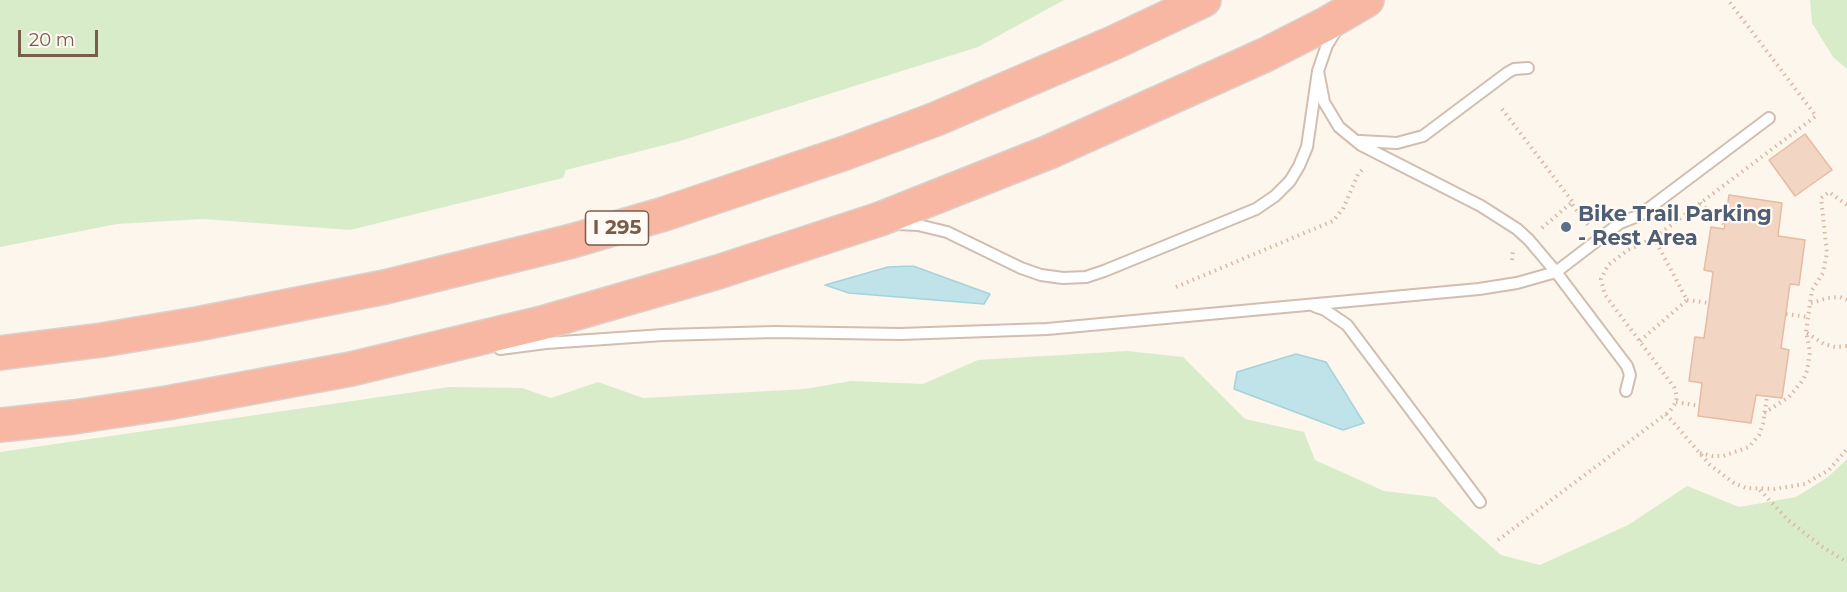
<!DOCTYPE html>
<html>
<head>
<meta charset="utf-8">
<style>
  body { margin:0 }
  #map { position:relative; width:1847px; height:592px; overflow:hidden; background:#fdf6ec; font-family:Montserrat,sans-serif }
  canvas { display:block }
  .scale { position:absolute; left:18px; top:30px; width:80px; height:27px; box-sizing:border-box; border:3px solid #7a5c4d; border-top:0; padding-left:8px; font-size:18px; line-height:21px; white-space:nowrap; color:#7a5c4d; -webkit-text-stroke:4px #fffaf3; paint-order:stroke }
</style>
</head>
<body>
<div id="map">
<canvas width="1847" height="592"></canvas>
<div class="scale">20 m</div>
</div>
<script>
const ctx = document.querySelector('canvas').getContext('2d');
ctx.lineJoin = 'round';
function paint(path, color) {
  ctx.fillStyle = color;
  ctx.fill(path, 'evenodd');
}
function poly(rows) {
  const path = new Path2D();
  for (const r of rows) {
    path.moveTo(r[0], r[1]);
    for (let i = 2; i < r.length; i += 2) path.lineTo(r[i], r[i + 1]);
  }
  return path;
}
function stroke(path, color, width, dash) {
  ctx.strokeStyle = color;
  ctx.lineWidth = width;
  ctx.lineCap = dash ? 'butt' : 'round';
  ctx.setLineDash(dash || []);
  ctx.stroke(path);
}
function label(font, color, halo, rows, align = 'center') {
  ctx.font = font + ' Montserrat,sans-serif';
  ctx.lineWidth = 4.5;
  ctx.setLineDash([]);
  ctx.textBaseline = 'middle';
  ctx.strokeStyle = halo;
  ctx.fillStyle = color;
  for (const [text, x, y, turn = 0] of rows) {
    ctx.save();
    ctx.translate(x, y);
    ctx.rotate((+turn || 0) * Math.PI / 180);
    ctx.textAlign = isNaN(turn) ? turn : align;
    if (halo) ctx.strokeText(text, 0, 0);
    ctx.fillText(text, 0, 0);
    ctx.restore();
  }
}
paint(poly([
  [0,0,1064,0,978,47,680,141,566,170,563,178,350,230,203,219,117,224,0,247],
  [1810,0,1847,0,1847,69,1833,57,1812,23],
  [1127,351,1183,357,1245,419,1304,432,1315,460,1384,491,1435,497,1501,555,1540,565,1628,525,1687,486,1739,507,1796,497,1828,477,1847,459,1847,592,0,592,0,452,449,387,522,388,551,398,598,382,643,398,805,389,851,381,923,384,978,360]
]), '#d8ecc9');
const water = poly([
  [913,266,990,294,984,304,849,293,825,285,888,267,913,266],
  [1296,354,1326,362,1364,423,1343,430,1234,389,1237,372,1296,354]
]);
paint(water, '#bfe3e8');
stroke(water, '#a5d3da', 1.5);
const building = poly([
  [1805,134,1832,170,1795,196,1769,160,1805,134],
  [1729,195,1782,203,1778,236,1805,240,1799,285,1790,284,1781,348,1789,350,1782,398,1756,395,1751,423,1698,416,1702,383,1689,381,1695,337,1704,338,1709,303,1713,272,1704,270,1711,227,1724,229,1729,195]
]);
paint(building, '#f3d5c3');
stroke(building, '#e6bba3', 1.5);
const service = poly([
  [1337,29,1327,45,1318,71,1324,102,1339,127,1361,145,1481,206,1517,229,1529,240,1556,272,1627,366,1630,375,1626,391],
  [1360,141,1397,143,1423,136,1507,73,1514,69,1528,68],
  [897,224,918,225,947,232,1021,268,1041,275,1063,278,1086,277,1104,271,1256,209,1275,196,1290,181,1299,166,1307,147,1318,71],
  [1314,306,1325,310,1347,325,1480,502],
  [500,349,546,343,663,335,775,332,900,334,1047,329,1479,289,1517,283,1556,272,1620,223,1640,215,1769,118]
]);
const motorway = poly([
  [0,353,102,340,197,324,385,287,572,241,664,214,845,153,936,119,1113,43,1204,0],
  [0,425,74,417,167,403,351,369,542,323,718,272,880,219,1049,152,1265,55,1326,24,1367,0]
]);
stroke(service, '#d1beb0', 14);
stroke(motorway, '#dad1cd', 36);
stroke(poly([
  [1502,109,1572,201,1571,203,1588,225],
  [1700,203,1725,225],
  [1542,228,1571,203],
  [1512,260,1513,251],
  [1176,287,1333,221,1343,209,1358,174,1364,168],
  [1687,300,1709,303],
  [1811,303,1828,298,1840,297,1847,300],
  [1786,314,1808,317],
  [1807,333,1824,344,1835,347,1847,346],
  [1640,341,1687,300,1654,238],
  [1676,402,1699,406],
  [1764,413,1789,397,1803,380,1807,371,1810,352,1806,332,1810,303,1812,290,1823,273,1827,253,1821,198,1829,192,1847,205],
  [1666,414,1710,465,1734,483,1746,488,1774,489,1805,484,1829,470,1847,449],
  [1700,453,1713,456,1723,456,1749,447,1759,435,1763,424,1767,396],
  [1760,490,1788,520,1821,546,1847,562],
  [1498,540,1670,411,1676,402,1677,397,1674,387,1605,295,1601,279,1608,265,1628,250,1654,238,1816,116,1728,0]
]), '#d9b8a5', 4, [1.5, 4.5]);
stroke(service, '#fff', 10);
stroke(motorway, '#f7b7a3', 33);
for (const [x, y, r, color] of [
  [1566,227,6,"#5c6f8a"]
]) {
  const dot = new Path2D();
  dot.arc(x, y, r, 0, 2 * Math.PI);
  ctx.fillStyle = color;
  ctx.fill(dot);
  stroke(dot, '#fffaf3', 2);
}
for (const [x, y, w] of [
  [617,228,63]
]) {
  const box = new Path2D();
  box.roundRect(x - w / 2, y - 17, w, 34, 4.5);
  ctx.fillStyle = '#fffaf3';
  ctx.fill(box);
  stroke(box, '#7a5c4d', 1.5);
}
label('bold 20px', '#7a5c4d', null, [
  ["I 295",617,228]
]);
label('bold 21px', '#4e5e75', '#fffaf3', [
  ["Bike Trail Parking",1578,215],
  ["- Rest Area",1578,239]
], 'left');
</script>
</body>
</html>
